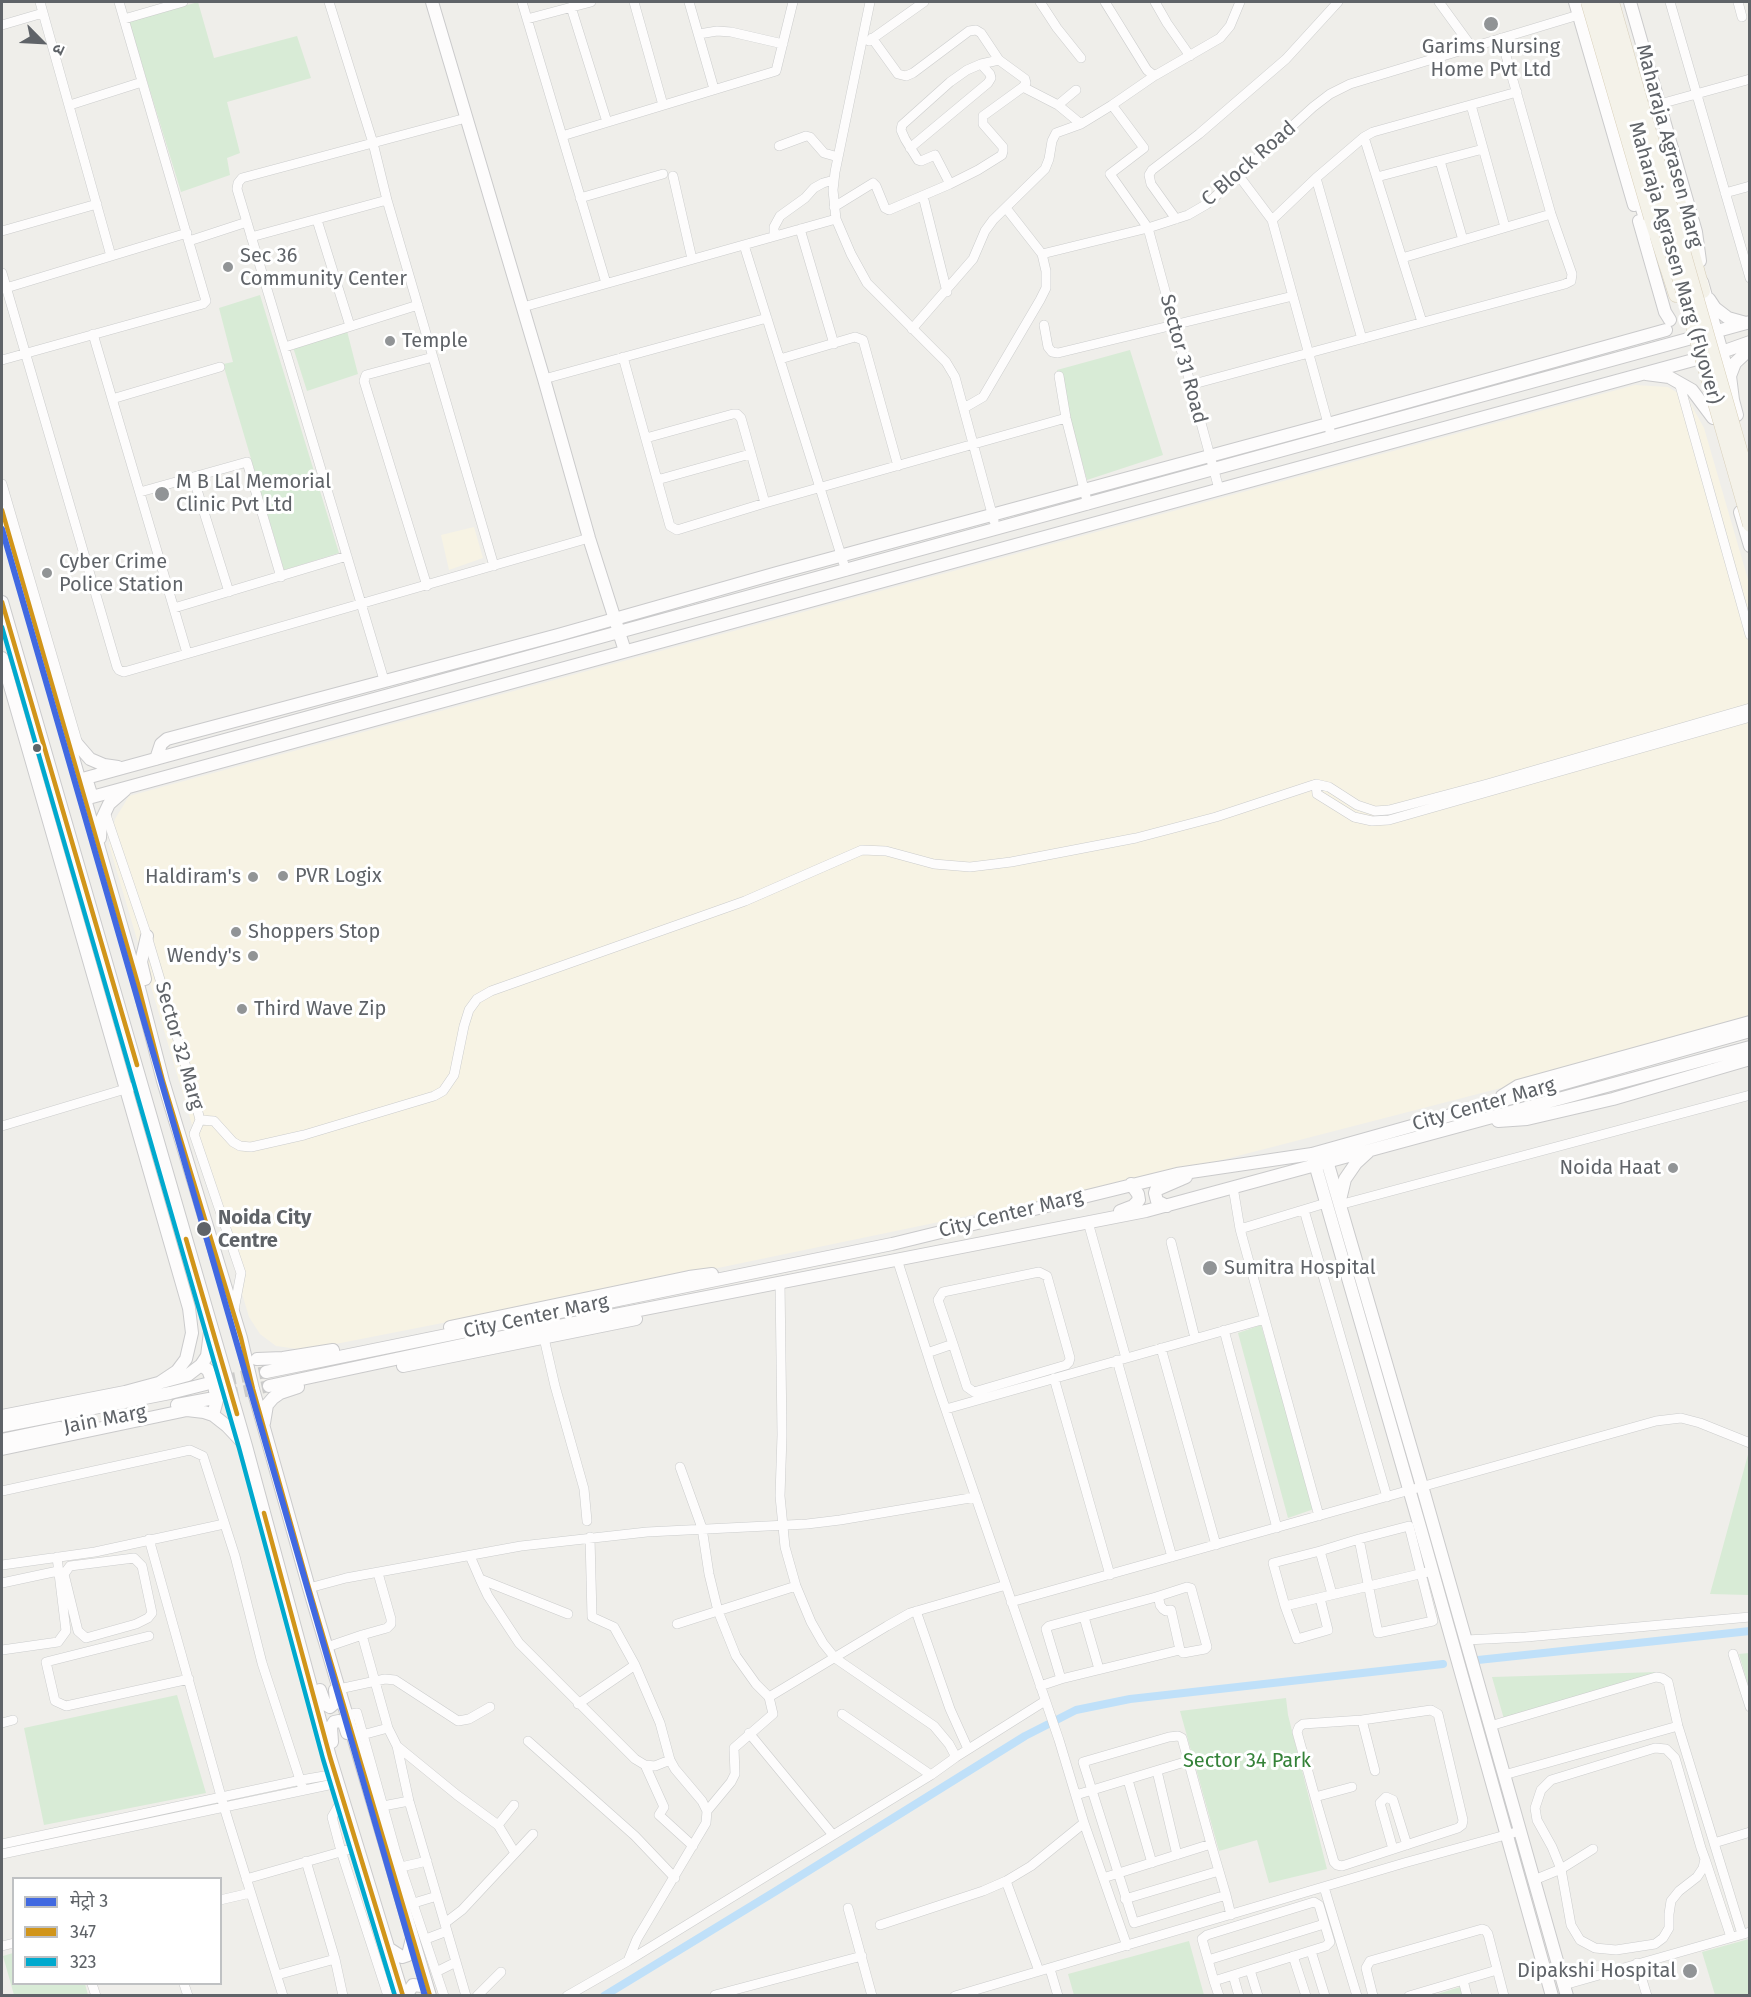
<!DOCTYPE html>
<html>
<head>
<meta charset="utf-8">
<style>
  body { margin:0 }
  #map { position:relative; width:1751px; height:1997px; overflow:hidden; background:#efeeea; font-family:"Fira Sans","Noto Sans Devanagari",sans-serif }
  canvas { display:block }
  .frame { position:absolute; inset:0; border:3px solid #5f6368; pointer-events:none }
  .legend { position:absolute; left:12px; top:1877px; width:210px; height:108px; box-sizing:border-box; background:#fff; border:2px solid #bfc1c3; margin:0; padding:8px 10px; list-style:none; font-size:18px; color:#5f6368 }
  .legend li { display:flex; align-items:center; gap:12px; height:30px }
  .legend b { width:30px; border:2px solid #bfc1c3 }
  .north { position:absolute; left:12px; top:12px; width:60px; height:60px; -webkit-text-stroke:4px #fff; paint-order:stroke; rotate:114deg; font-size:16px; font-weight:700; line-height:24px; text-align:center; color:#5f6368 }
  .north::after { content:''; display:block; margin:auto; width:21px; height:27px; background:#5f6368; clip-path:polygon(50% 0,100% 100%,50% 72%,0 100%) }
</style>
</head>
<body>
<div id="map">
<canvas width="1751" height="1997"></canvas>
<div class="frame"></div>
<ul class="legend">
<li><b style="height:8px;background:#4169e1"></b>मेट्रो 3</li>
<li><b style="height:8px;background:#d1951a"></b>347</li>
<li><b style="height:8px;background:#00a9ce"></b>323</li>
</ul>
<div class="north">उ</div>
</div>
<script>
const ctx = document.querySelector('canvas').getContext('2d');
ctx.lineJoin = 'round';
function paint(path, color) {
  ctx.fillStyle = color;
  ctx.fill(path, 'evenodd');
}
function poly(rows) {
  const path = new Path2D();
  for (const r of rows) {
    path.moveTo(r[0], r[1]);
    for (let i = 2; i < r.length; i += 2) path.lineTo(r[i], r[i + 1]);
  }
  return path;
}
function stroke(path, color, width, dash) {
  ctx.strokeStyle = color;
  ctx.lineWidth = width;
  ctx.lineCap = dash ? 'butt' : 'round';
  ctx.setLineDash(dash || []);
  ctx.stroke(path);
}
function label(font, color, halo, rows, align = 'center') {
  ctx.font = font + ' "Fira Sans",sans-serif';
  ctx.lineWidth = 6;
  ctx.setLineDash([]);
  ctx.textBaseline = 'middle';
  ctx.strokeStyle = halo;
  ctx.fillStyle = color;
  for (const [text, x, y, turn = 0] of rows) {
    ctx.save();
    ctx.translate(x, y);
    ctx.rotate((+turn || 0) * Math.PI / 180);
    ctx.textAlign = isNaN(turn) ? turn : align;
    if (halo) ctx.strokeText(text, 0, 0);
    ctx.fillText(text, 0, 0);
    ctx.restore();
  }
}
paint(poly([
  [1635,385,1668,387,1688,399,1704,428,1749,583,1749,1024,1160,1176,641,1284,305,1350,276,1346,260,1334,249,1317,109,845,115,819,129,796],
  [474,527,483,558,449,570,441,535]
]), '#f7f3e4');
paint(poly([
  [198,2,214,58,297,36,311,78,227,102,240,153,227,158,230,175,181,192,129,22],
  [260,295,339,553,284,570,223,364,233,362,219,308],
  [347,331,358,374,307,391,292,344],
  [1130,350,1163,455,1087,480,1057,370],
  [1261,1325,1314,1509,1288,1518,1238,1333],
  [1749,1451,1749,1595,1710,1594],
  [1749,1653,1750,1653,1749,1688,1739,1654],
  [1658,1672,1504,1719,1492,1677],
  [177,1695,206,1793,44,1825,24,1728],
  [1286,1698,1288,1715,1327,1869,1269,1883,1257,1840,1219,1851,1180,1711],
  [1749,1939,1749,1995,1715,1995,1702,1952],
  [1189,1941,1204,1995,1074,1995,1068,1974],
  [13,1953,14,1984,85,1984,88,1995,14,1995,3,1956],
  [1460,1987,1463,1996,1431,1996]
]), '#d8ebd6');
stroke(poly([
  [1478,1660,1750,1631],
  [604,1996,776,1891,1025,1736,1076,1710,1130,1699,1443,1664]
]), '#bfe0f9', 8);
stroke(poly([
  [206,1384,266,1372],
  [209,1399,269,1386]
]), '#cbcbca', 12, [12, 6]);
const street = poly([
  [40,2,111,256],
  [329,2,373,143,387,200,494,566],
  [522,2,606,283],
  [634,2,663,105],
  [689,2,714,89],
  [870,2,835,172,833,190,836,219,851,254,867,283,946,362,955,377,994,521],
  [1040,2,1057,28,1081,58],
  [1105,2,1147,70,1152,74,1156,75,1220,38,1230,26,1240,2],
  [1155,2,1167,23,1190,56],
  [1439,2,1471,46],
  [1670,2,1750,278],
  [1738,2,1742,17],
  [571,7,607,122],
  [124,19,183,2],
  [527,19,591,2],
  [2,25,43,13],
  [699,34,717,31,731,32,783,44],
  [869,41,924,2],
  [1157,74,1112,105,1144,148,1110,174,1148,228,1219,489],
  [1023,87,1058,105,1081,124],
  [1660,104,1750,79],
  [70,105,142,82],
  [1058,105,1076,90],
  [1471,105,1505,227],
  [562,136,776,71,793,2],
  [1364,137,1422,322],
  [779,146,806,136,810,137,824,153,838,157],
  [910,148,988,83,991,78,990,74,981,64],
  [1440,161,1463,240],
  [673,176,692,259],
  [1239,176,1272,220,1332,438],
  [1377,177,1483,149],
  [1316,178,1362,339],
  [950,184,935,155,921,161,918,160,905,139,901,130,902,125,950,82,967,70,981,64,999,60],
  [1725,193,1750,186],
  [923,196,947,292],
  [580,198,663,174],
  [834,207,873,183,876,186,885,208,889,210,950,184,978,170,1002,155,1003,151,1003,147,983,124,983,116,1023,87,1026,83,1025,79,999,60,981,33,976,30,969,31,913,73,906,76,898,74,872,38],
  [1006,208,1042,254],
  [1176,219,1151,184,1149,175,1152,170,1199,134,1286,59,1338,2],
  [317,220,350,326],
  [1272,220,1316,178,1364,137,1373,132,1517,92],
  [800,229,834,344],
  [2,231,97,204],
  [774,236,774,227,780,216,805,198,814,188,823,183,834,180],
  [251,237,387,200],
  [189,241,247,222],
  [744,245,846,571],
  [1402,258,1551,214],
  [2,273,117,667,119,670,124,672,589,538],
  [6,288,187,233],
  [523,307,836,219],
  [1044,325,1048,347,1052,352,1058,353,1293,296],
  [912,329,973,259,985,231,993,220,1045,169,1049,159,1052,141,1056,133,1081,124,1112,105],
  [93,334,187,653],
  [285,347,418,305],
  [623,357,670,526,677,530,765,503,1066,418],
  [780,359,855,337,863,340,898,466],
  [2,360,203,304,206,301,119,2],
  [1059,376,1066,418,1088,505],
  [544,379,767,318],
  [1679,382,1750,635],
  [1190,385,1565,284,1571,281,1572,274,1551,214,1501,38],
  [112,399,220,367],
  [964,408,983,397,1040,300,1046,288,1046,271,1042,254,1148,228,1188,215,1207,204,1313,107,1330,94,1350,84,1585,13],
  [646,438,733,414,737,414,741,418,765,503],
  [193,477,229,592],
  [657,480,750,454],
  [2,484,78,744],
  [140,492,247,462,281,577],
  [427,586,364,381,366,375,433,357],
  [174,608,347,556],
  [384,680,237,189,238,183,242,178,466,118],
  [1316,784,1317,794,1354,817,1372,821,1389,820,1750,717],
  [105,812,147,936,189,1077,200,1120,194,1134,241,1273,234,1310],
  [200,1120,214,1121,233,1142,240,1146,251,1147,304,1135,434,1096,443,1091,454,1075,464,1026,469,1010,477,999,491,991,745,901,862,850,886,851,934,864,970,867,1011,862,1136,838,1216,817,1316,784,1329,787,1357,805,1375,811,1389,810,1487,784,1750,708],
  [2,1126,142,1084],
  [1233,1187,1240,1229],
  [1339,1205,1750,1095],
  [1304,1210,1387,1497],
  [1088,1222,1126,1358],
  [1171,1242,1195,1338],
  [897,1259,938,1387,1059,1740,1084,1823,1127,1946],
  [780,1282,782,1435,780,1496,785,1547,796,1586,811,1622,823,1643,835,1658,934,1726,949,1744,956,1757],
  [1224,1330,1277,1528],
  [544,1338,555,1386,584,1489,587,1521],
  [1161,1348,1216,1545],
  [927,1353,953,1344,967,1387,974,1392,1066,1365,1069,1362,1070,1358,1047,1276,1039,1272,943,1292,938,1300,953,1344],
  [1117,1360,1172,1557],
  [1054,1378,1110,1575],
  [946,1409,1265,1319],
  [680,1467,702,1528,709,1574,718,1611,736,1656,756,1684,769,1697,773,1714,734,1748,735,1774,731,1782,707,1811],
  [2,1491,190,1450,203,1456,235,1556,262,1663,303,1789],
  [1319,1516,1240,1229,1326,1203],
  [149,1539,224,1807,283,1996],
  [1320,1551,1332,1594],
  [470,1556,480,1579,568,1614],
  [134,1558,142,1566,152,1613,148,1618,136,1624,86,1638,78,1631,64,1574,70,1566,134,1558],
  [2,1565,95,1552,224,1524],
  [480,1579,488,1596,519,1643,635,1759,645,1765,655,1766,670,1760],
  [2,1583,58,1571],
  [309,1588,346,1578,521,1546,647,1532,807,1524,840,1520,976,1497],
  [1156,1597,1187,1587,1191,1588,1207,1647,1205,1649,1183,1653,1180,1650],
  [1320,1598,1328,1630,1297,1639,1285,1606,1432,1571],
  [1011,1602,1656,1421,1681,1418,1700,1423,1750,1443],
  [1285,1606,1273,1563,1320,1551,1359,1539,1409,1526,1433,1621,1378,1633,1359,1539],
  [916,1611,950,1709,968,1749],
  [1084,1617,1099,1669],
  [677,1624,796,1586],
  [362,1635,387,1628,391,1624,391,1619,378,1573],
  [149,1636,46,1662,55,1701,66,1706,189,1679],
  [1466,1640,1526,1637,1750,1617],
  [327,1647,362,1635,388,1728,397,1746,409,1801,466,1996],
  [2,1650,58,1642,66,1631,57,1557],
  [1733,1654,1750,1707],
  [1040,1686,1061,1679,1180,1650,1171,1610,1166,1611,1163,1609,1160,1605,1159,1599,1156,1597,1049,1626,1046,1629,1061,1679],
  [339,1689,385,1679,395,1680,458,1721,469,1719,490,1707],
  [769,1697,887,1626,910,1613,1006,1585],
  [578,1704,635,1665],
  [1431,1710,1438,1714,1463,1820,1462,1825,1458,1828,1342,1866,1337,1865,1334,1862,1315,1797,1297,1732,1299,1727,1303,1724,1362,1720,1431,1710],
  [842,1714,931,1775],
  [346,1715,357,1713,396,1853,444,1996],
  [1362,1720,1375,1771],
  [2,1723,13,1720],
  [1490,1726,1656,1677,1662,1678,1668,1682,1678,1726,1742,1934],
  [749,1733,833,1835],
  [362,1735,388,1728],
  [528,1741,635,1836,675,1878],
  [397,1746,457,1795,498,1825,515,1853],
  [645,1765,664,1807,659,1815,693,1846],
  [1157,1771,1177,1855],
  [1504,1775,1678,1726],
  [1128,1780,1152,1863],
  [1076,1795,1188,1761],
  [1315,1797,1352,1787],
  [343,1798,332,1817,341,1851,388,1996],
  [383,1806,409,1801],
  [498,1825,514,1805],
  [1714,1843,1750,1832],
  [2,1844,301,1780,336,1774],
  [1393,1849,1380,1803,1386,1797,1393,1800,1407,1845],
  [2,1854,338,1783],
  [1705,1859,1703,1868,1697,1877,1679,1891,1671,1901,1669,1914,1669,1928,1663,1938,1655,1944,1616,1950,1595,1948,1580,1940,1571,1925,1561,1869,1552,1847,1537,1820,1535,1808,1541,1790,1551,1780,1655,1748,1666,1749,1675,1758,1701,1848,1705,1859,1731,1937],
  [306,1861,335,1959,343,1996],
  [401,1867,427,1861],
  [1103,1878,1211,1844],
  [246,1879,358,1847],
  [1534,1880,1561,1869,1593,1849],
  [1006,1881,1039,1971],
  [1324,1887,1357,1996],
  [1226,1895,1134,1923,1083,1762,1169,1737,1178,1736,1182,1738,1211,1844,1226,1895,1231,1915],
  [1125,1899,1219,1871],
  [220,1900,250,1893],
  [414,1903,437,1896],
  [848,1908,872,1996],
  [445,1923,462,1910,533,1834],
  [880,1925,983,1891,1006,1881,1031,1866,1084,1823],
  [426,1939,447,1931],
  [2,1946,14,1943],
  [1311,1951,1325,1996],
  [1293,1956,1306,1996],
  [1208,1960,1324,1924],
  [628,1961,931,1775,956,1757,1045,1701],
  [1637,1963,1647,1996],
  [1050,1969,1058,1996],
  [1250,1970,1258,1996],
  [436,1972,456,1962],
  [277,1975,335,1959],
  [1233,1975,1239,1996],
  [1463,1980,1467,1996],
  [1214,1981,1326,1946,1330,1942,1319,1905,1314,1902,1207,1935,1202,1939,1214,1981,1219,1996],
  [92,1984,96,1996],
  [184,1984,188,1996],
  [1564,1985,1750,1932],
  [715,1995,862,1956],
  [477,1996,501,1972],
  [567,1996,628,1961,637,1939,706,1823,707,1811,702,1801,675,1769,670,1760,660,1723,635,1665,614,1627,592,1617,590,1537],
  [955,1996,1404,1863,1520,1831],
  [1373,1996,1366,1968,1370,1961,1482,1929,1485,1930,1488,1934,1504,1996],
  [1409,1996,1497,1970]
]);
const secondary = poly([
  [432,2,544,379,589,538,625,651],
  [1575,2,1634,205],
  [1630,2,1696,232,1700,261],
  [1637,193,1649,231],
  [1639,221,1665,312,1670,320],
  [1702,282,1731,384],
  [1709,299,1715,308,1728,318,1746,323],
  [1750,322,86,778,92,797,1719,353,1750,342],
  [1646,374,1669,377,1692,390,1713,418],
  [1737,415,1733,400,1730,376,1735,363,1750,349],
  [2,510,138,984,163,1081,241,1338,253,1389,309,1588,430,1996],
  [1740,512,1750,546],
  [2,602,246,1446,330,1757,403,1996],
  [2,658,189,1308,192,1333,186,1359,177,1371,159,1383],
  [71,737,90,759,104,765,118,767],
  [156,759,161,744,167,739,558,635,777,573,1328,424,1666,330],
  [100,838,101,821,109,804,125,790],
  [145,979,141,962,147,936],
  [1502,1096,1518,1086,1750,1022],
  [1498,1121,1527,1119,1613,1099,1750,1059],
  [1327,1161,1422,1486,1567,1996],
  [1315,1164,1420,1527,1552,1996],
  [1340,1200,1345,1179,1356,1163,1368,1152],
  [1167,1206,1157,1201,1155,1193,1156,1190,1186,1177],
  [1120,1211,1133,1206,1139,1200,1138,1194,1131,1184],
  [450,1327,689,1277,712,1274],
  [257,1359,283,1358,333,1350],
  [201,1365,208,1370,214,1386,217,1400,213,1415],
  [403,1366,636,1319],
  [266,1372,892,1244,1177,1174,1312,1154,1750,1031],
  [269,1386,466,1344,1146,1211,1750,1047],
  [177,1405,209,1399],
  [2,1416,125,1392,188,1375,201,1365,207,1356,210,1332],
  [264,1423,267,1405,273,1398,280,1393,298,1387],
  [2,1426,170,1393,206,1384],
  [2,1440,60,1428],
  [2,1449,187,1410,204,1412,213,1415,227,1426,245,1445],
  [320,1690,325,1704,330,1707,336,1702,335,1690],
  [332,1742,331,1727,334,1722,339,1721,344,1723,347,1733],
  [388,1948,402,1957,408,1955,412,1938],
  [406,1996,413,1985,422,1986,428,1990]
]);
const primary = poly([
  [1669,168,1703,291],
  [1651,218,1676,295]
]);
stroke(street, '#cbcccc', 10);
stroke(secondary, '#cacacb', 14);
stroke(primary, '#d7ceb8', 15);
stroke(street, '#fdfcfc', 9);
stroke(secondary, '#fdfcfc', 12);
stroke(primary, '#f4f2e9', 14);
const primaryBridge = poly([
  [1588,2,1651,218],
  [1600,2,1750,525],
  [1612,2,1750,485]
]);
stroke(primaryBridge, '#d7ceb8', 15, []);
stroke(primaryBridge, '#f4f2e9', 14);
stroke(poly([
  [2,510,138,984,163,1081,241,1338,253,1389,309,1588,430,1996],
  [2,602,137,1065],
  [186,1239,237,1414],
  [264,1513,330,1757,403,1996]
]), '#d1951a', 4.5);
stroke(poly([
  [2,627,239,1448,323,1759,395,1996]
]), '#00a9ce', 4.5);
stroke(poly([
  [2,529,425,1996]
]), '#4169e1', 6);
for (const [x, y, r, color] of [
  [1491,24,8,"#919496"],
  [228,267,6,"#919496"],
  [390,341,6,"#919496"],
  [162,494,8,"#919496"],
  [47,573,6,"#919496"],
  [37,748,5,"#5f6368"],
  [283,876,6,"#919496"],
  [253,877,6,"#919496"],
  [236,932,6,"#919496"],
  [253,956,6,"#919496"],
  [242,1009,6,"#919496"],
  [1673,1168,6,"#919496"],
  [204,1229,8,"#5f6368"],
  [1210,1268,8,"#919496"],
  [1690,1971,8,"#919496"]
]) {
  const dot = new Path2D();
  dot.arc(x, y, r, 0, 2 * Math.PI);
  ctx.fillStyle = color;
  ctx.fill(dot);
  stroke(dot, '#fff', 2);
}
label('20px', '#5f6368', '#fff', [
  ["Garims Nursing",1491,47,"center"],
  ["Home Pvt Ltd",1491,70,"center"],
  ["Sec 36",240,256],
  ["Community Center",240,279],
  ["Temple",402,341],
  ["M B Lal Memorial",176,482],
  ["Clinic Pvt Ltd",176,505],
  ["Cyber Crime",59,562],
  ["Police Station",59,585],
  ["PVR Logix",295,876],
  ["Haldiram's",241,877,"right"],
  ["Shoppers Stop",248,932],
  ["Wendy's",241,956,"right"],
  ["Third Wave Zip",254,1009],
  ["Noida Haat",1661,1168,"right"],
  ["Sumitra Hospital",1224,1268],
  ["Dipakshi Hospital",1676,1971,"right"]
], 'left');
label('20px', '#5f6368', '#fff', [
  ["Maharaja Agrasen Marg",1669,146,75],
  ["C Block Road",1249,164,-41],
  ["Maharaja Agrasen Marg (Flyover)",1675,263,74],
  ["Sector 31 Road",1183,359,75],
  ["Sector 32 Marg",179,1046,74],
  ["City Center Marg",1484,1105,-16],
  ["City Center Marg",1011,1214,-14],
  ["City Center Marg",536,1317,-12],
  ["Jain Marg",105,1420,-11]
]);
label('bold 20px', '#5f6368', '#fff', [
  ["Noida City",218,1218],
  ["Centre",218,1241]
], 'left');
label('20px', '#348238', '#fff', [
  ["Sector 34 Park",1247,1761]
]);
</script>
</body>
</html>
